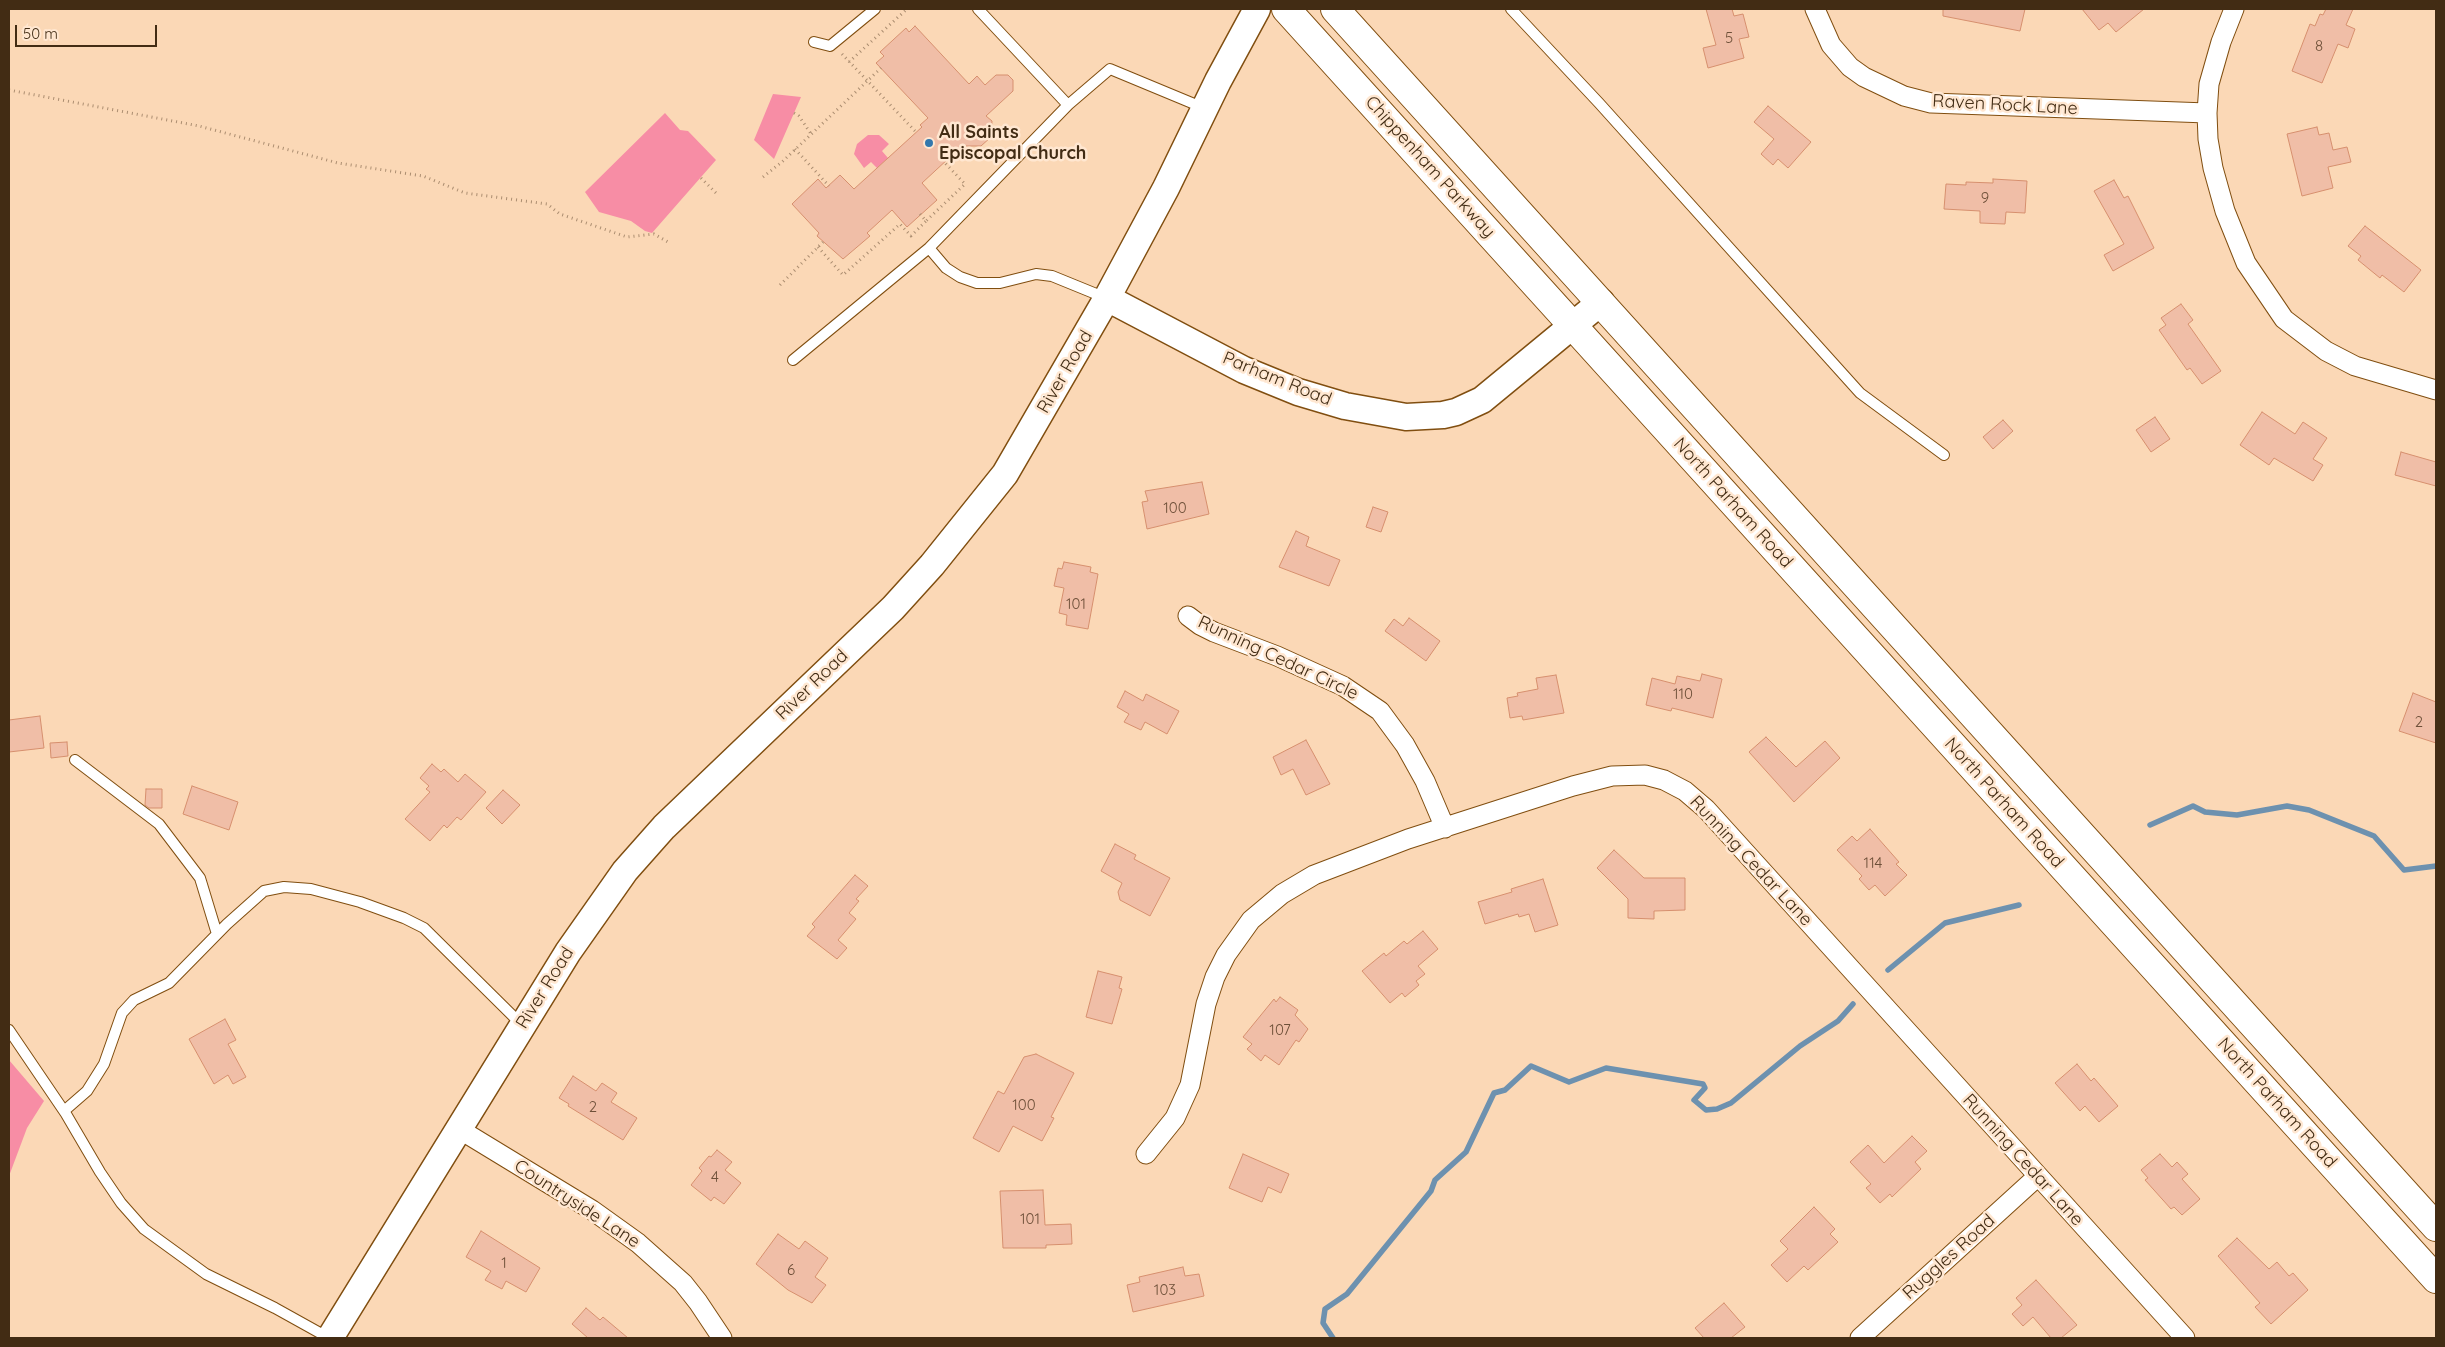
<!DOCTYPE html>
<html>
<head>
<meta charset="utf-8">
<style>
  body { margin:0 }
  #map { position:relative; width:2445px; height:1347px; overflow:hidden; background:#fbd8b6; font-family:Quicksand,sans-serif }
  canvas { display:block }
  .frame { position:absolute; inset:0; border:10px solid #422c14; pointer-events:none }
  .scale { position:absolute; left:15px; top:25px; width:142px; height:22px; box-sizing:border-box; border:2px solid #422c14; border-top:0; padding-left:6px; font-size:15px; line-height:18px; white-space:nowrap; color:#422c14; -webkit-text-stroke:4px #ffe7d1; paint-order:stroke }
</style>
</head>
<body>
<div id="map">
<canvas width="2445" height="1347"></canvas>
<div class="frame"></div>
<div class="scale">50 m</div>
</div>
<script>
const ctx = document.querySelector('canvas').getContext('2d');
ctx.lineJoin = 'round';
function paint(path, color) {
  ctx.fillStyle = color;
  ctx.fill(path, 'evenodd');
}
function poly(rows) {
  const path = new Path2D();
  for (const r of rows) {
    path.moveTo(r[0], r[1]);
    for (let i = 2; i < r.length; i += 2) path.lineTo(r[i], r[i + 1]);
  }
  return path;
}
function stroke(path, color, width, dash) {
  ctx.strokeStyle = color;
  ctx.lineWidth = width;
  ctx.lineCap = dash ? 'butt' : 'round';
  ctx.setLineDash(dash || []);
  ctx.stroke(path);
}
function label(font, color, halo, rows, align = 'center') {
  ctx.font = font + ' Quicksand,sans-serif';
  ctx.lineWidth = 5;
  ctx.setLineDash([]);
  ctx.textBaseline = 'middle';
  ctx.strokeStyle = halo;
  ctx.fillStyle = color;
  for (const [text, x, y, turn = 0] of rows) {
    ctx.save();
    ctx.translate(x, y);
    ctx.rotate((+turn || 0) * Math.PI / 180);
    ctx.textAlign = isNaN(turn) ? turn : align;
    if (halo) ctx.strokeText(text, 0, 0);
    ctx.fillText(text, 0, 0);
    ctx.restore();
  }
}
paint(poly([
  [773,94,801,97,774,159,754,140],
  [665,113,680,130,688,131,716,160,652,233,645,231,631,221,599,212,585,192],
  [868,135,879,135,889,144,882,151,888,158,877,168,871,162,864,168,854,154,857,144],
  [9,1060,44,1101,27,1128,9,1176]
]), '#f78da5');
stroke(poly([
  [2150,825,2193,806,2205,812,2237,815,2287,806,2309,810,2374,836,2404,870,2436,866],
  [1888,970,1945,923,2019,905],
  [1333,1338,1323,1323,1325,1309,1347,1294,1431,1191,1435,1180,1466,1152,1494,1093,1505,1090,1531,1066,1569,1082,1606,1068,1703,1084,1705,1088,1694,1100,1706,1110,1717,1109,1731,1103,1800,1046,1838,1021,1853,1004]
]), '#6d91af', 5.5);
const building = poly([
  [1706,9,1732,9,1734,16,1743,14,1749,37,1739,39,1744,58,1708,68,1703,48,1716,45,1706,9],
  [1943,9,2025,9,2020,31,1943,16,1943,9],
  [2082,9,2144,9,2116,32,2108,23,2099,30,2082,9],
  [2326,9,2353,9,2346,25,2355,29,2348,48,2338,44,2322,83,2292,71,2310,24,2315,26,2320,14,2323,15,2326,9],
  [915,26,969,84,977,76,985,85,996,75,1008,75,1013,80,1013,91,986,116,992,121,991,137,981,146,962,146,922,183,937,200,907,227,892,210,867,233,870,236,843,259,817,236,819,233,792,204,818,179,826,188,840,175,854,189,922,127,920,125,928,118,876,63,884,56,880,52,906,28,909,32,915,26],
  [1768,106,1811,142,1788,168,1778,159,1773,165,1761,154,1774,139,1754,122,1768,106],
  [2317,127,2319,135,2329,133,2333,150,2347,147,2351,162,2328,167,2333,188,2302,196,2287,134,2317,127],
  [1993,179,2027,181,2025,213,2006,212,2005,224,1980,223,1980,211,1944,209,1946,184,1966,185,1966,182,1993,183,1993,179],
  [2114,180,2124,198,2128,196,2154,248,2113,271,2104,255,2124,244,2094,191,2114,180],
  [2365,226,2421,270,2404,292,2382,275,2380,278,2358,260,2361,256,2348,246,2365,226],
  [2181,304,2193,320,2188,324,2221,371,2202,384,2190,368,2187,370,2159,330,2166,325,2161,318,2181,304],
  [2262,412,2295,434,2303,422,2327,438,2313,459,2323,465,2313,481,2274,458,2269,465,2240,445,2262,412],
  [2155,417,2170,439,2151,452,2136,430,2155,417],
  [2003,420,2013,431,1993,449,1983,437,2003,420],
  [2401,452,2436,462,2436,486,2395,475,2401,452],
  [1202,482,1209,514,1147,529,1142,502,1148,501,1145,491,1202,482],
  [1373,507,1388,512,1381,532,1366,527,1373,507],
  [1296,531,1309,537,1306,546,1340,560,1329,586,1279,567,1296,531],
  [1064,562,1091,567,1090,572,1098,574,1088,629,1066,625,1067,615,1059,613,1064,588,1054,586,1058,568,1062,569,1064,562],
  [1409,618,1440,641,1426,661,1385,631,1394,619,1403,626,1409,618],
  [1702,674,1722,679,1713,718,1672,708,1671,711,1646,705,1652,678,1675,684,1677,676,1700,681,1702,674],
  [1556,675,1564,713,1523,720,1522,716,1510,718,1507,698,1518,696,1517,693,1538,689,1536,678,1556,675],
  [1125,691,1143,701,1146,694,1179,711,1167,734,1145,722,1141,730,1124,722,1129,714,1117,707,1125,691],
  [2413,693,2436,702,2436,743,2399,731,2413,693],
  [40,716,44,748,9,752,9,720,40,716],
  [1766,737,1796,767,1825,741,1840,758,1794,802,1749,752,1766,737],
  [1306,740,1330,784,1306,795,1293,769,1281,775,1273,757,1306,740],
  [67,742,68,756,51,758,50,743,67,742],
  [432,764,441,772,444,769,458,782,465,774,486,792,461,820,457,817,447,828,444,825,430,841,405,819,430,792,426,789,429,786,420,778,432,764],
  [192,786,238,802,229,830,183,814,192,786],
  [146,789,162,789,162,808,149,808,145,805,146,789],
  [503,790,520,805,502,824,486,808,503,790],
  [1870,829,1899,862,1896,864,1907,875,1885,896,1875,885,1869,890,1859,879,1862,876,1837,850,1852,836,1857,841,1870,829],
  [1115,844,1136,855,1134,859,1170,878,1150,916,1120,900,1118,892,1122,883,1101,871,1115,844],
  [1614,850,1644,878,1685,878,1685,910,1654,911,1654,919,1628,918,1628,899,1597,868,1614,850],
  [855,875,868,886,856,899,859,901,849,913,856,919,838,940,847,948,837,959,807,936,815,927,812,924,855,875],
  [1543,879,1558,925,1535,932,1529,914,1519,917,1518,914,1485,924,1478,902,1512,892,1511,889,1543,879],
  [1423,931,1438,949,1418,966,1425,974,1416,981,1419,985,1405,997,1402,993,1390,1003,1362,971,1384,953,1386,956,1404,941,1407,944,1423,931],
  [1098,971,1122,977,1119,988,1122,989,1112,1024,1086,1017,1098,971],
  [1280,997,1298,1010,1295,1015,1308,1029,1299,1042,1296,1040,1279,1065,1265,1055,1261,1061,1247,1049,1252,1044,1243,1037,1274,999,1276,1002,1280,997],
  [225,1019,236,1040,228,1044,246,1077,233,1084,228,1075,214,1084,189,1039,225,1019],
  [1036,1054,1074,1073,1051,1117,1054,1118,1042,1141,1013,1126,999,1152,973,1138,998,1091,1004,1094,1024,1057,1036,1054],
  [2077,1064,2091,1081,2094,1078,2118,1106,2099,1122,2085,1106,2080,1111,2055,1083,2077,1064],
  [573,1076,596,1091,602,1083,617,1093,611,1102,637,1118,623,1140,568,1106,569,1104,559,1098,573,1076],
  [1912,1136,1927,1151,1915,1162,1921,1169,1892,1197,1890,1194,1880,1203,1866,1188,1871,1184,1850,1162,1868,1145,1884,1163,1912,1136],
  [717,1150,732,1162,725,1170,741,1183,724,1204,714,1197,711,1201,691,1185,702,1171,699,1168,709,1156,711,1157,717,1150],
  [1243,1154,1289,1174,1281,1193,1268,1187,1262,1202,1229,1188,1243,1154],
  [2160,1154,2172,1167,2177,1162,2188,1174,2182,1179,2200,1199,2182,1215,2174,1207,2171,1209,2145,1180,2148,1178,2141,1170,2160,1154],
  [1043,1190,1045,1225,1071,1224,1072,1244,1046,1245,1046,1248,1003,1248,1000,1191,1043,1190],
  [1814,1207,1835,1229,1830,1234,1838,1242,1808,1270,1804,1266,1787,1282,1771,1265,1788,1249,1780,1241,1814,1207],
  [481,1231,540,1268,526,1292,506,1281,502,1289,485,1280,491,1271,466,1257,481,1231],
  [778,1234,799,1249,805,1241,828,1258,815,1277,826,1285,812,1303,788,1290,756,1264,778,1234],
  [2237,1238,2269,1269,2277,1262,2289,1276,2293,1273,2308,1290,2271,1324,2255,1307,2260,1303,2218,1256,2237,1238],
  [1183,1267,1185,1276,1199,1274,1204,1296,1133,1312,1127,1285,1140,1282,1139,1277,1183,1267],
  [2036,1280,2077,1325,2061,1338,2051,1338,2033,1317,2023,1326,2012,1314,2022,1305,2016,1298,2036,1280],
  [1724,1303,1745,1327,1731,1338,1704,1338,1695,1328,1724,1303],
  [586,1308,600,1320,603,1317,628,1338,588,1338,572,1324,586,1308]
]);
paint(building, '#f0bea7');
stroke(building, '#d68f6e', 1);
const service = poly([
  [978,9,1068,105],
  [1511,9,1599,103,1860,393,1944,455],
  [814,42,830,46,875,9],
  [929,248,946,268,960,277,977,283,1000,283,1036,274,1052,276,1106,298],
  [793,360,929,248,1068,105,1110,69,1204,108],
  [75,760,159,824,200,878,217,934],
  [9,1030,66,1114,100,1172,121,1203,144,1229,206,1274,275,1308,329,1338],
  [64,1111,87,1091,104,1064,122,1013,134,1000,169,983,227,924,264,891,284,887,311,889,360,902,404,918,424,928,521,1024]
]);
const minor = poly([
  [1815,9,1831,45,1850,67,1864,77,1904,96,1931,103,2207,113],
  [2234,9,2221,42,2209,84,2207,113,2208,139,2213,168,2225,211,2246,263,2284,319,2326,351,2355,366,2436,390],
  [1188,616,1200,625,1214,632,1277,656,1343,686,1380,711,1405,745,1425,781,1445,828],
  [459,1129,592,1210,638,1243,683,1283,698,1302,722,1338],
  [1146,1154,1175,1118,1190,1085,1206,1004,1215,977,1226,955,1251,920,1282,894,1314,875,1408,839,1573,786,1612,776,1645,775,1664,780,1685,791,1706,809,2185,1338],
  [1860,1338,2038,1176]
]);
const secondary = poly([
  [1107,298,1244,370,1298,392,1345,406,1406,417,1443,415,1456,412,1482,400,1601,302],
  [330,1338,568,952,625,871,664,827,893,608,932,565,1005,474,1107,298,1166,188,1218,81,1257,9]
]);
const trunk = poly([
  [1286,9,2436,1279],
  [1335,9,2436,1227]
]);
stroke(service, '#804e10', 12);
stroke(minor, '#804e10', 21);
stroke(secondary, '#804e10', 29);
stroke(trunk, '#804e10', 30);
stroke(poly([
  [842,54,916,132],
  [849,62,907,9],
  [9,90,199,126,338,163,423,176,465,193,547,204,560,214,627,237,654,234,668,242],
  [794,113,799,116,811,134],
  [795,149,829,186],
  [763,177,783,161,881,68],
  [701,178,718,195],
  [920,214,926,221,965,184,944,162],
  [818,247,843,275,900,224,911,236,926,221],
  [780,285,823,242]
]), '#ab8d70', 3, [1, 4]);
stroke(service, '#fff', 10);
stroke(minor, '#fff', 19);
stroke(secondary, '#fff', 26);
stroke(trunk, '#fff', 28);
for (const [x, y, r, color] of [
  [929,143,5,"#3478ad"]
]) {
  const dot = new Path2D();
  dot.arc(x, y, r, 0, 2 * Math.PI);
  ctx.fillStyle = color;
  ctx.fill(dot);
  stroke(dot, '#ffe7d1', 2);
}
label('15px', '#6e5039', null, [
  ["5",1729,38],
  ["8",2319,46],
  ["9",1985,198],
  ["100",1175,508],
  ["101",1076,604],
  ["110",1683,694],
  ["2",2419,722],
  ["114",1873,863],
  ["107",1280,1030],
  ["100",1024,1105],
  ["2",593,1107],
  ["4",715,1177],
  ["101",1030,1219],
  ["1",504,1263],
  ["6",791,1270],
  ["103",1165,1290]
]);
label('18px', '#422c14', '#ffe7d1', [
  ["Raven Rock Lane",2005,105,3],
  ["Chippenham Parkway",1430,167,48],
  ["River Road",1065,372,-60],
  ["Parham Road",1277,379,22],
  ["North Parham Road",1733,503,48],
  ["Running Cedar Circle",1278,658,25],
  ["River Road",812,685,-44],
  ["North Parham Road",2004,803,48],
  ["Running Cedar Lane",1751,861,47],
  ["River Road",545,988,-58],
  ["North Parham Road",2277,1103,48],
  ["Running Cedar Lane",2023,1160,48],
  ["Countryside Lane",577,1204,33],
  ["Ruggles Road",1949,1257,-42]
]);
label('bold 18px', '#422c14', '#ffe7d1', [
  ["All Saints",939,133],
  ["Episcopal Church",939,154]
], 'left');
</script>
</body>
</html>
